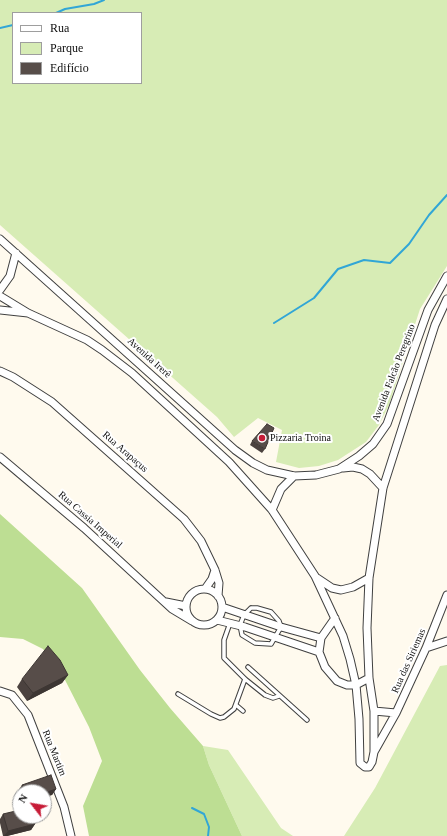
<!DOCTYPE html>
<html>
<head>
<meta charset="utf-8">
<style>
  body { margin:0 }
  #map { position:relative; width:447px; height:836px; overflow:hidden; background:#fffaee; font-family:"Times New Roman",serif }
  canvas { display:block }
  .legend { position:absolute; left:12px; top:12px; width:130px; height:72px; box-sizing:border-box; background:#fff; border:1px solid #9e9e9e; margin:0; padding:5px 7px; list-style:none; font-size:12px; color:#0d0d0d }
  .legend li { display:flex; align-items:center; gap:8px; height:20px }
  .legend b { width:20px; border:1px solid #9e9e9e }
  .north { position:absolute; left:12px; top:784px; width:40px; height:40px; box-sizing:border-box; background:#fff; border:1px solid #9e9e9e; border-radius:50%; rotate:301deg; font-size:11px; font-weight:700; line-height:16px; text-align:center; color:#0d0d0d }
  .north::after { content:''; display:block; margin:auto; width:14px; height:18px; background:#c71c37; clip-path:polygon(50% 0,100% 100%,50% 72%,0 100%) }
</style>
</head>
<body>
<div id="map">
<canvas width="447" height="836"></canvas>
<ul class="legend">
<li><b style="height:5px;background:#fff"></b>Rua</li>
<li><b style="height:11px;background:#d7ecb5"></b>Parque</li>
<li><b style="height:11px;background:#574d49"></b>Edifício</li>
</ul>
<div class="north">N</div>
</div>
<script>
const ctx = document.querySelector('canvas').getContext('2d');
ctx.lineJoin = 'round';
function paint(path, color) {
  ctx.fillStyle = color;
  ctx.fill(path, 'evenodd');
}
function poly(rows) {
  const path = new Path2D();
  for (const r of rows) {
    if (r.length === 3) {
      path.moveTo(r[0] + r[2], r[1]);
      path.arc(r[0], r[1], r[2], 0, 2 * Math.PI);
      continue;
    }
    path.moveTo(r[0], r[1]);
    for (let i = 2; i < r.length; i += 2) path.lineTo(r[i], r[i + 1]);
  }
  return path;
}
function stroke(path, color, width, dash) {
  ctx.strokeStyle = color;
  ctx.lineWidth = width;
  ctx.lineCap = dash ? 'butt' : 'round';
  ctx.setLineDash(dash || []);
  ctx.stroke(path);
}
function label(font, color, halo, rows, align = 'center') {
  ctx.font = font + ' "Times New Roman",serif';
  ctx.lineWidth = 4;
  ctx.setLineDash([]);
  ctx.textBaseline = 'middle';
  ctx.strokeStyle = halo;
  ctx.fillStyle = color;
  for (const [text, x, y, turn = 0] of rows) {
    ctx.save();
    ctx.translate(x, y);
    ctx.rotate((+turn || 0) * Math.PI / 180);
    ctx.textAlign = isNaN(turn) ? turn : align;
    if (halo) ctx.strokeText(text, 0, 0);
    ctx.fillText(text, 0, 0);
    ctx.restore();
  }
}
paint(poly([
  [0,0,447,0,447,266,420,309,389,405,379,425,366,442,338,460,319,466,299,468,276,462,282,430,258,418,234,437,217,417,0,225],
  [13,13,141,13,141,83,13,83],
  [447,665,447,836,344,836,375,788,440,666],
  [203,746,228,750,281,828,293,836,242,836,209,765]
]), '#d7ecb5');
paint(poly([
  [0,514,82,588,140,670,170,708,203,746,209,765,242,836,89,836,83,806,102,761,89,727,64,678,43,649,23,639,0,637]
]), '#bdde93');
stroke(poly([
  [56,13,65,9,94,4,104,0],
  [0,28,13,25],
  [274,323,314,298,338,269,364,260,390,263,409,244,429,215,447,195],
  [192,808,204,814,209,827,208,836]
]), '#31a6d6', 2);
const lane = poly([
  [251,608,257,608,271,612,279,621,281,627,271,644,255,643,242,635,240,625,244,615,251,608],
  [230,623,224,640,224,658,245,679,265,695,273,698,279,696],
  [248,667,307,720],
  [178,694,211,714,220,718,224,717,234,709,245,679],
  [236,705,243,711]
]);
const street = poly([
  [0,239,235,450,253,463,267,470,294,476,316,475,339,469,359,456,373,444,387,424,428,310,447,276],
  [0,290,10,276,16,253],
  [0,296,28,313,87,340,102,350,132,373,229,462,272,510,315,576,343,636,350,659,356,685,369,678],
  [0,310,28,313],
  [0,371,13,377,52,402,184,519,201,541,215,570,219,583,218,596],
  [0,457,84,528,172,609,192,621],
  [343,468,353,467,362,469,370,474,383,488],
  [272,510,281,489,294,476],
  [317,578,332,588,341,590,353,587,369,578],
  [204,607,18],
  [205,589,212,579,215,570],
  [166,602,186,606],
  [222,607,281,627,321,638],
  [335,618,321,638,319,652,325,667,337,681,347,685,356,685,359,719,360,763,365,767,369,767,372,762,374,752,374,711,369,678,367,628,369,578,383,488,435,325,447,299],
  [217,620,245,627,319,652],
  [426,648,447,641],
  [0,691,12,695,28,715,64,807,71,836],
  [374,711,396,713],
  [374,752,396,713,426,648,447,595]
]);
stroke(lane, '#404040', 5.5);
stroke(street, '#404040', 9);
stroke(lane, '#fff', 3.5);
stroke(street, '#fff', 7);
paint(poly([
  [252,441,265,449,262,453,250,445],
  [68,675,62,683,27,701,17,687,22,679],
  [22,785,56,789,52,795,44,792,20,792,20,796,18,791],
  [3,814,35,824,31,830,7,836,3,836,0,823,0,819]
]), '#4b423f');
paint(poly([
  [68,675,62,683,27,701,33,693],
  [56,789,52,795,44,798,44,793],
  [35,824,31,830,7,836,4,836,8,831]
]), '#3d3633');
const building = poly([
  [267,424,274,428,265,449,252,441,267,424],
  [48,646,60,660,68,675,33,693,22,679,48,646],
  [51,775,56,789,44,793,44,792,25,792,22,785,51,775],
  [20,810,20,816,33,816,35,824,8,831,3,814,20,810]
]);
paint(building, '#574d49');
stroke(building, '#3d3633', 1);
for (const [x, y, r, color] of [
  [262,438,4,"#c71c37"]
]) {
  const dot = new Path2D();
  dot.arc(x, y, r, 0, 2 * Math.PI);
  ctx.fillStyle = color;
  ctx.fill(dot);
  stroke(dot, '#fff', 1.5);
}
label('10px', '#0d0d0d', '#fff', [
  ["Avenida Irerê",149,358,42],
  ["Avenida Falcão Peregrino",394,373,-69],
  ["Rua Arapaçus",125,452,41],
  ["Rua Cassia Imperial",90,520,41],
  ["Rua das Siriemas",409,661,-66],
  ["Rua Martim",54,753,68]
]);
label('10px', '#0d0d0d', '#fff', [
  ["Pizzaria Troina",270,438]
], 'left');
</script>
</body>
</html>
